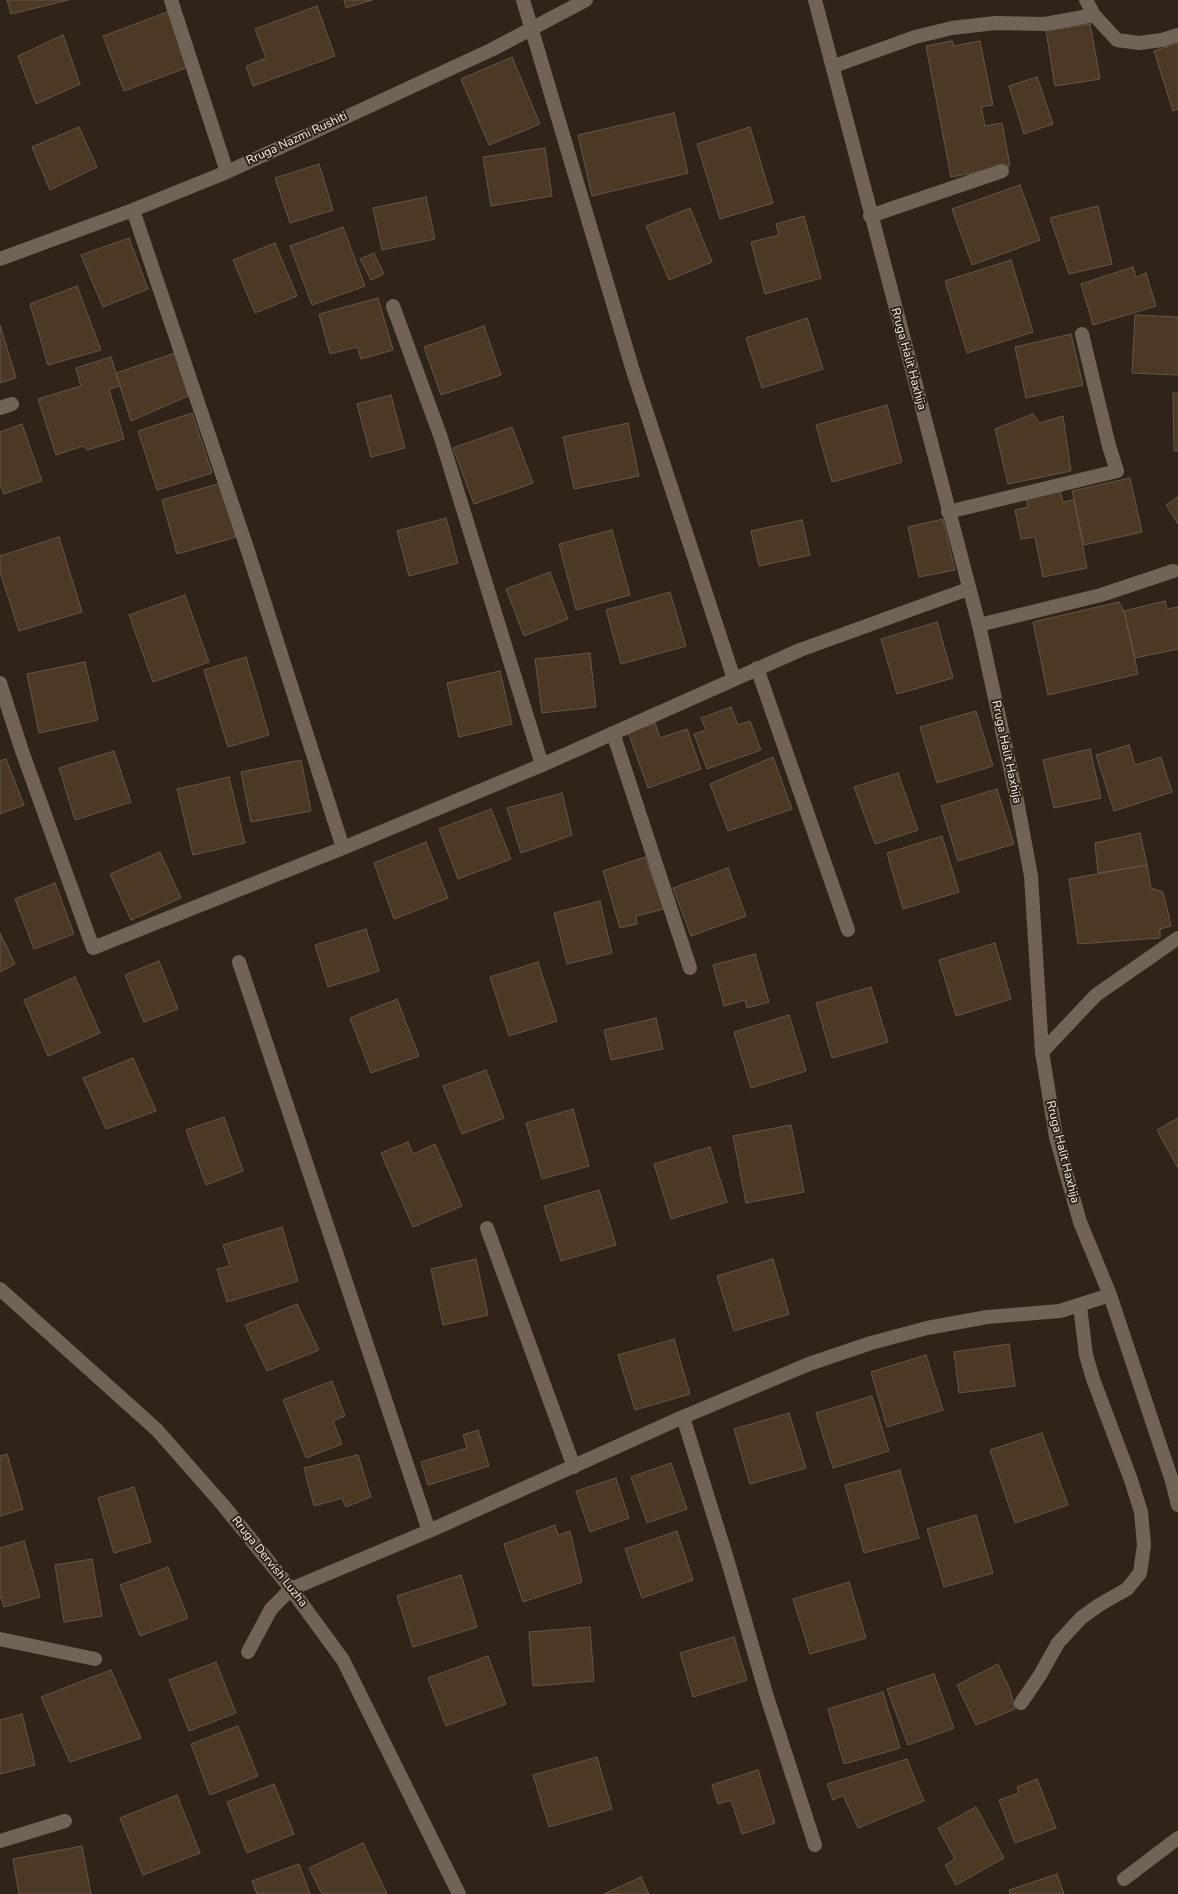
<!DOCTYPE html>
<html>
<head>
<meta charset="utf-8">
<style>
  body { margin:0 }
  canvas { display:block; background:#302418 }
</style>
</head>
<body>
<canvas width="1178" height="1894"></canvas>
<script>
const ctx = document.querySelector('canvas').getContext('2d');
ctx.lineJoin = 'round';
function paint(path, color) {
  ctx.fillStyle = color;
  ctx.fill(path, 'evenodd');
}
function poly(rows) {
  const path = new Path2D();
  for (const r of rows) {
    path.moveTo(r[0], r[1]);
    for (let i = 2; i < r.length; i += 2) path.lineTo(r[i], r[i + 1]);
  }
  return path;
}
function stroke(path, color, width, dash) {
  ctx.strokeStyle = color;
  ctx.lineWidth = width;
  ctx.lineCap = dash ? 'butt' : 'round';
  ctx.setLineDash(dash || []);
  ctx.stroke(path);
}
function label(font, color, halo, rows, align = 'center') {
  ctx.font = font + ' "Nunito Sans",sans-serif';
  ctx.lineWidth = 4;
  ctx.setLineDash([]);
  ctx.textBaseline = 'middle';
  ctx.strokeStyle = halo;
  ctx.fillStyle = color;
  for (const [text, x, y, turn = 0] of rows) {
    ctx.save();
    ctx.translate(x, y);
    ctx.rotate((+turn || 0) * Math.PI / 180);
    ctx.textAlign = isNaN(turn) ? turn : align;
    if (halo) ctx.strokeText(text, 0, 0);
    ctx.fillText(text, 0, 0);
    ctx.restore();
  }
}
const building = poly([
  [7,0,68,0,11,14,7,0],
  [344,0,372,0,346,8,344,0],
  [317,6,335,56,253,86,246,66,266,58,255,29,317,6],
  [170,11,191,66,124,91,103,36,170,11],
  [1090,24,1100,79,1055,86,1046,31,1090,24],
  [63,35,80,84,36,104,18,56,63,35],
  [952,41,954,46,980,41,993,105,981,107,985,126,1002,123,1010,166,951,177,926,46,952,41],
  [1178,43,1178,109,1173,111,1154,51,1178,43],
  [512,57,540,124,489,145,461,79,512,57],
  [1037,77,1053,124,1024,134,1009,86,1037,77],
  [674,113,688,173,592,196,578,135,674,113],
  [79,127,97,167,50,190,32,147,79,127],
  [750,127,773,203,720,219,697,144,750,127],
  [545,148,552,196,491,206,483,157,545,148],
  [319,164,333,210,290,223,275,178,319,164],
  [1020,185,1040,240,972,265,952,209,1020,185],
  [426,197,435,239,382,250,373,208,426,197],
  [1098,206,1112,264,1069,274,1050,218,1098,206],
  [690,208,712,262,669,280,646,226,690,208],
  [804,216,821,278,765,294,751,242,779,235,776,224,804,216],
  [343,227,365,286,312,305,290,246,343,227],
  [129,238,148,289,103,307,81,255,129,238],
  [275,243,297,296,255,313,233,260,275,243],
  [374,253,384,274,371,280,360,259,374,253],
  [1011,260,1033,332,967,353,945,281,1011,260],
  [1133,267,1136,277,1146,273,1156,306,1093,325,1081,284,1133,267],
  [77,286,101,350,48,365,30,304,77,286],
  [378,298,393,350,361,359,357,347,330,354,319,314,378,298],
  [1135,315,1178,317,1178,375,1132,373,1135,315],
  [807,318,823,369,762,388,746,338,807,318],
  [0,325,16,378,0,383,0,325],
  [484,326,501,375,441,395,424,347,484,326],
  [1071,334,1083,385,1026,398,1015,347,1071,334],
  [175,353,188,396,131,421,116,373,175,353],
  [111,357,120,386,109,389,124,439,87,450,83,446,56,455,38,399,81,386,76,368,111,357],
  [1173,393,1178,393,1178,451,1174,451,1173,393],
  [391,395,405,448,371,457,357,404,391,395],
  [887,405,902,462,832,482,816,425,887,405],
  [192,413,212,473,157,490,138,431,192,413],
  [1033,414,1040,423,1063,416,1071,471,1008,484,995,429,1033,414],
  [628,423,639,476,574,489,563,437,628,423],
  [22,424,42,481,4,494,0,485,0,432,22,424],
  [512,427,533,483,474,504,453,448,512,427],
  [1130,478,1142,532,1084,545,1072,491,1130,478],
  [221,483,236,537,177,554,162,500,221,483],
  [1060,491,1063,502,1074,500,1087,568,1043,577,1035,537,1021,539,1015,510,1028,507,1026,498,1060,491],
  [1178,497,1178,524,1166,505,1178,497],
  [446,518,458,563,409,576,397,531,446,518],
  [943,519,955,570,919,577,908,527,943,519],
  [802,520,810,555,759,566,751,531,802,520],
  [612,530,630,595,576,610,559,544,612,530],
  [59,537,82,612,19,631,0,572,0,556,59,537],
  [550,572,568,619,524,636,506,589,550,572],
  [670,592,686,646,621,664,606,610,670,592],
  [185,595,209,662,153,682,129,615,185,595],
  [1165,601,1167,609,1178,607,1178,649,1135,658,1124,611,1165,601],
  [1119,602,1124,611,1138,674,1048,695,1033,622,1119,602],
  [937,622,953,678,897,694,881,639,937,622],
  [590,653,596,707,542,713,535,659,590,653],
  [246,657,269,735,228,747,204,670,246,657],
  [85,662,98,720,39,733,27,674,85,662],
  [500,671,512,724,459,737,447,683,500,671],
  [731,707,738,725,750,721,761,750,707,769,694,734,706,730,701,718,731,707],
  [976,711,993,766,937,783,920,727,976,711],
  [655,723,660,738,687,729,701,769,648,788,628,732,655,723],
  [1129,745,1135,765,1161,757,1172,792,1114,811,1096,755,1129,745],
  [1090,749,1101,798,1054,808,1043,760,1090,749],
  [114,751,131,802,75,820,59,768,114,751],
  [773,757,792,809,728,831,710,784,773,757],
  [6,759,24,805,0,814,0,761,6,759],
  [301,760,311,811,251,822,241,772,301,760],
  [898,773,918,830,875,844,854,787,898,773],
  [229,777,245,843,193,855,177,789,229,777],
  [997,789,1014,844,958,861,941,806,997,789],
  [562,793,572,835,521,853,507,808,562,793],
  [491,809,511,859,458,879,439,829,491,809],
  [1140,833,1147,865,1098,873,1095,843,1140,833],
  [942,836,959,892,903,909,887,853,942,836],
  [426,842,448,898,394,919,374,863,426,842],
  [160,852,181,898,131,920,110,874,160,852],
  [645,857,664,909,636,916,637,924,620,928,603,871,645,857],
  [1147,865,1151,888,1163,892,1171,926,1160,929,1160,938,1078,944,1069,879,1147,865],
  [728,868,746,916,691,936,673,888,728,868],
  [55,883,74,934,34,949,15,899,55,883],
  [600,901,612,953,567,964,554,913,600,901],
  [366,929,379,971,328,987,315,945,366,929],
  [0,933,15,964,0,972,0,933],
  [995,943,1011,999,956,1016,939,960,995,943],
  [755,954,769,1002,747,1008,745,1000,724,1006,713,965,755,954],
  [159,961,178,1009,144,1022,125,975,159,961],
  [538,962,557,1021,509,1036,490,977,538,962],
  [75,977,100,1033,48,1056,24,1000,75,977],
  [871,987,888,1042,832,1058,816,1003,871,987],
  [397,999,419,1056,371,1073,350,1018,397,999],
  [789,1015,806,1071,751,1088,734,1032,789,1015],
  [656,1018,663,1049,611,1060,604,1030,656,1018],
  [133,1058,156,1111,106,1129,83,1078,133,1058],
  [486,1070,504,1118,462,1134,443,1086,486,1070],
  [573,1109,589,1166,542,1179,526,1123,573,1109],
  [224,1117,243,1171,206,1185,186,1130,224,1117],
  [1178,1118,1178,1168,1157,1130,1178,1118],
  [791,1125,804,1192,746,1203,733,1136,791,1125],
  [408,1142,413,1154,435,1144,462,1206,413,1227,381,1153,408,1142],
  [710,1147,727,1202,671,1219,654,1164,710,1147],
  [599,1190,616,1245,561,1261,544,1206,599,1190],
  [282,1227,298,1281,227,1302,217,1269,230,1266,223,1245,282,1227],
  [476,1259,488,1315,443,1325,431,1269,476,1259],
  [773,1259,789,1314,734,1331,717,1276,773,1259],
  [297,1304,319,1350,267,1371,245,1325,297,1304],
  [674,1339,690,1394,635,1410,618,1355,674,1339],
  [1009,1344,1015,1386,959,1393,954,1352,1009,1344],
  [926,1355,943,1410,887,1427,871,1372,926,1355],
  [332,1381,345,1416,333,1421,342,1444,306,1458,283,1400,332,1381],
  [872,1396,889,1451,833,1468,816,1413,872,1396],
  [789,1413,806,1468,750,1484,734,1429,789,1413],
  [478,1430,489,1466,428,1485,421,1462,467,1448,463,1435,478,1430],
  [1042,1433,1068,1505,1015,1523,990,1450,1042,1433],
  [7,1454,23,1509,0,1516,0,1456,7,1454],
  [358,1455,371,1497,346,1507,342,1498,314,1506,304,1468,358,1455],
  [671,1463,687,1509,647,1523,631,1477,671,1463],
  [900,1470,919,1538,864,1553,845,1485,900,1470],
  [616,1478,629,1518,590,1532,576,1491,616,1478],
  [134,1487,151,1542,114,1553,98,1498,134,1487],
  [976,1515,993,1573,944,1587,927,1529,976,1515],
  [555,1525,558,1535,570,1531,582,1582,523,1602,504,1544,555,1525],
  [677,1531,693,1580,642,1598,625,1549,677,1531],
  [24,1541,40,1597,4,1607,0,1595,0,1548,24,1541],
  [92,1559,102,1616,64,1622,55,1565,92,1559],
  [168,1567,188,1618,140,1636,120,1585,168,1567],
  [461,1575,477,1627,413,1647,397,1596,461,1575],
  [849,1582,866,1638,810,1654,793,1599,849,1582],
  [590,1627,594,1681,533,1686,529,1632,590,1627],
  [734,1637,747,1680,693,1697,680,1653,734,1637],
  [488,1656,506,1704,446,1726,428,1678,488,1656],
  [216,1662,236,1713,189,1731,169,1680,216,1662],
  [998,1664,1010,1690,1015,1709,976,1725,957,1685,998,1664],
  [111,1670,141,1738,70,1762,41,1697,111,1670],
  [934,1674,954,1728,908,1745,887,1689,934,1674],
  [883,1692,900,1748,844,1764,828,1709,883,1692],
  [22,1714,35,1765,0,1774,0,1720,22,1714],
  [238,1726,258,1776,210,1795,191,1744,238,1726],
  [597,1757,612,1809,549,1827,533,1775,597,1757],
  [907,1759,924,1801,858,1828,843,1795,833,1800,827,1784,907,1759],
  [758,1770,775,1823,742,1834,731,1800,718,1804,712,1785,758,1770],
  [1037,1779,1056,1828,1015,1843,999,1800,1019,1793,1017,1787,1037,1779],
  [274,1784,294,1834,247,1853,227,1802,274,1784],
  [177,1795,200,1853,143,1875,120,1818,177,1795],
  [976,1807,1004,1858,956,1885,945,1865,955,1859,938,1828,976,1807],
  [363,1843,387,1894,322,1894,309,1868,363,1843],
  [82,1846,91,1894,19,1894,13,1859,82,1846],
  [299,1864,310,1894,257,1894,252,1881,299,1864],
  [1057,1874,1064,1894,1010,1894,1009,1890,1057,1874],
  [641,1877,649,1894,604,1894,641,1877]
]);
paint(building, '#4b3825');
stroke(building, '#645649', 1);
stroke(poly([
  [870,216,1002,171],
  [1082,334,1109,446,1117,471],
  [0,408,12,404],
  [487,1228,574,1467],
  [248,1652,271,1609,291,1589],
  [1124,1879,1178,1838]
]), '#716356', 14);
stroke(poly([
  [171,0,227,172],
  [523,0,633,371,734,679],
  [1086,0,1094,15,1117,40,1139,43,1162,40,1178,35],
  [834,66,915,37,952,28,995,23,1045,24,1094,15],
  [133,210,248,551,343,848],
  [0,259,133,210,227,172,491,50,586,0],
  [393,306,441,438,542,765],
  [948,512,1117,471],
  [979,625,1101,595,1173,571],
  [757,668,848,930],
  [0,683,22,751,93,948,343,848,542,765,800,650,968,589],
  [613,733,690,968],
  [239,962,429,1531],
  [1042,1052,1096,995,1178,938],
  [0,1289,157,1430,223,1505,291,1589,343,1660,459,1894],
  [683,1417,728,1562,767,1697,815,1845],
  [291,1589,429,1531,683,1417,809,1364,871,1343,927,1328,987,1317,1060,1311,1110,1295],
  [0,1639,95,1659],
  [1021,1703,1040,1675,1058,1643,1081,1618,1099,1605,1127,1589,1140,1573,1144,1545,1141,1512,1131,1480,1093,1379,1086,1355,1080,1306],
  [0,1841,65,1821]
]), '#716356', 14);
stroke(poly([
  [815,0,979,625,1015,790,1031,876,1042,1052,1056,1137,1080,1222,1110,1295,1172,1481,1178,1505]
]), '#716356', 14);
label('12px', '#f8f0e8', '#302418', [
  ["Rruga Nazmi Rushiti",297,139,-25],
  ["Rruga Halit Haxhija",908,359,75],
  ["Rruga Halit Haxhija",1006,752,78],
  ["Rruga Halit Haxhija",1062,1152,76],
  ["Rruga Dervish Luzha",269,1562,51]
]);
</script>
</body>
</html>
